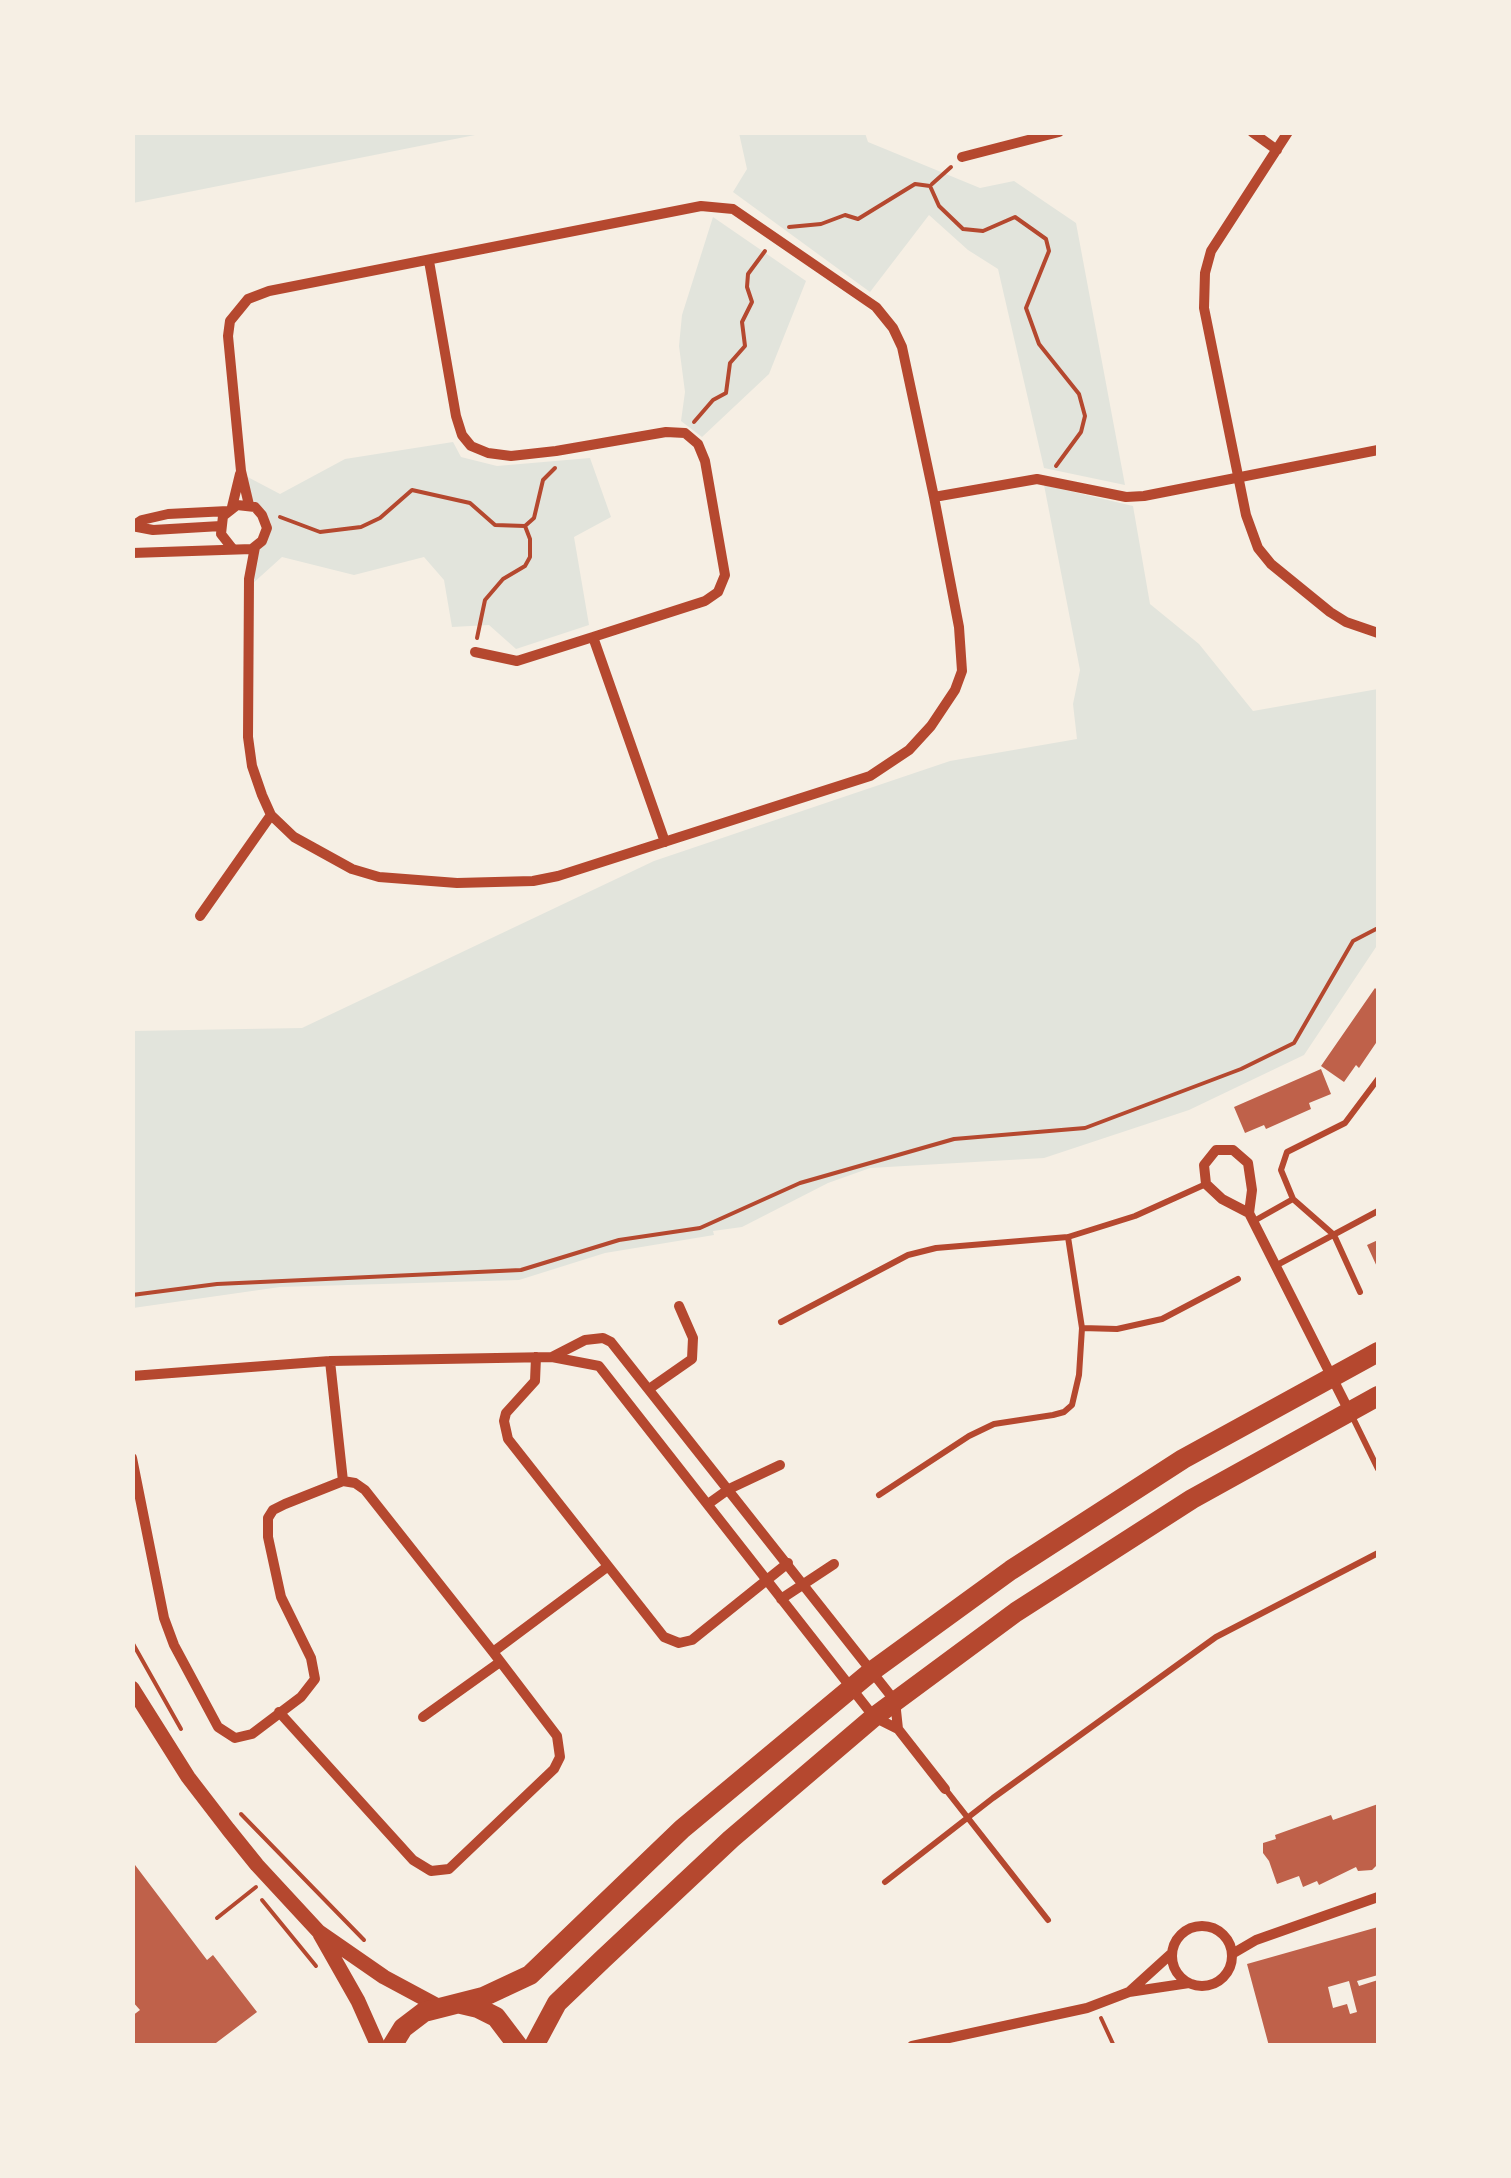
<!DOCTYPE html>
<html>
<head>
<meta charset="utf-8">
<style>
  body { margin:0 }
  #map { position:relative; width:1511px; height:2178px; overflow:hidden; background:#f6efe4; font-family:"Open Sans",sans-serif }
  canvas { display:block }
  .frame { position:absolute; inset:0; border:135px solid #f6efe4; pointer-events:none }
</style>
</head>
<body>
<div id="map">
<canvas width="1511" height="2178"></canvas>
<div class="frame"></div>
</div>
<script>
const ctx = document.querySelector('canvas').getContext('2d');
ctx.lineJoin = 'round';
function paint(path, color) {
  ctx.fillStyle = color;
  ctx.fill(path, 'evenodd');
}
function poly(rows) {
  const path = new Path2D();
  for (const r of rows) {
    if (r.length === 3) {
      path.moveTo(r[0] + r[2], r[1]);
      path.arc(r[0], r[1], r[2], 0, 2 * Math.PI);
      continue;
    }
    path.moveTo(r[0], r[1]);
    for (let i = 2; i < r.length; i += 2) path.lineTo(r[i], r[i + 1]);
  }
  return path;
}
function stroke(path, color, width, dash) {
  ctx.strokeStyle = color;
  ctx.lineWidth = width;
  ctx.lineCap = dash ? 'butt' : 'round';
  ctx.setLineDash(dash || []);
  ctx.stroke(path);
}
paint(poly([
  [133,132,485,132,485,133,133,203],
  [739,133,865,133,868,142,980,188,1014,181,1076,223,1125,485,1044,468,998,269,968,250,929,215,870,292,733,192,747,169],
  [713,217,806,281,769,374,702,437,681,421,685,392,679,346,682,315],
  [453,442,461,457,497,466,590,458,611,517,574,537,589,625,516,649,489,625,452,627,444,580,424,557,354,575,282,557,251,585,253,555,271,522,262,520,244,489,242,474,280,494,345,459],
  [1044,485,1133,506,1150,604,1199,644,1253,711,1378,689,1378,944,1304,1055,1189,1110,1044,1158,870,1168,828,1183,742,1227,713,1231,714,1235,605,1253,519,1280,280,1287,133,1308,132,1031,302,1028,654,861,950,761,1077,739,1073,704,1080,670]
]), '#e2e4dc');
paint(poly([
  [1375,988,1378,991,1378,1040,1359,1068,1356,1065,1344,1082,1321,1066],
  [1321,1069,1331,1094,1309,1103,1311,1109,1266,1129,1264,1125,1245,1133,1234,1107],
  [1378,1240,1378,1269,1367,1245],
  [1378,1804,1378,1864,1372,1870,1358,1871,1356,1867,1319,1885,1317,1881,1303,1887,1299,1876,1277,1884,1269,1861,1263,1853,1263,1843,1276,1839,1275,1835,1331,1815,1333,1820],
  [132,1861,207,1960,213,1955,257,2012,212,2046,132,2046,132,2016,140,2010,132,2001],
  [1378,1927,1378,1975,1357,1981,1359,1986,1378,1980,1378,2046,1269,2046,1247,1964],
  [1349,1981,1357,2012,1350,2014,1347,2004,1333,2008,1328,1987]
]), '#bf614a');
stroke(poly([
  [932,184,951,167],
  [789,227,821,224,845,215,858,219,915,184,930,186,939,206,963,229,983,231,1015,217,1046,239,1049,251,1026,308,1039,344,1079,394,1085,416,1081,432,1056,466],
  [694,422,713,400,726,393,730,363,745,346,742,322,752,302,747,287,748,274,765,251],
  [280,517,320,532,361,527,380,518,412,490,470,503,495,525,525,526,534,518,543,480,555,468],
  [477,638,485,600,503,579,525,566,530,557,530,539,525,526],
  [132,1295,217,1284,521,1270,619,1240,700,1228,800,1183,954,1139,1085,1128,1241,1069,1294,1043,1353,941,1378,928],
  [132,1642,181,1729],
  [241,1814,364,1940],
  [262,1900,316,1966],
  [217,1918,256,1887],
  [1101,2018,1114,2046]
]), '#b5482f', 4);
stroke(poly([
  [1254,1221,1293,1199],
  [1277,1265,1378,1211],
  [1360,1292,1334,1235,1293,1199,1281,1170,1287,1152,1345,1123,1378,1079],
  [781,1322,908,1255,936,1248,1068,1237,1135,1216,1206,1184],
  [1082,1328,1117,1329,1162,1319,1238,1279],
  [1352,1416,1378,1469],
  [879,1495,969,1436,994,1424,1053,1415,1064,1412,1072,1405,1079,1375,1082,1328,1068,1237],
  [946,1790,1048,1920],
  [885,1882,993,1798,1216,1637,1378,1553]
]), '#b5482f', 6);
stroke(poly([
  [1252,132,1277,150],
  [1288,132,1211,251,1205,273,1204,308,1246,515,1258,548,1271,564,1330,612,1346,622,1378,633],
  [962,157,1059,132],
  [429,261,456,416,462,435,471,446,488,453,511,456,556,451,666,432,685,433,698,444,705,461,725,575,718,592,705,601,593,637,665,842],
  [934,497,1037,479,1126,497,1144,496,1378,450],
  [249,505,241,471,228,336,230,321,248,299,269,291,701,206,733,209,876,307,893,328,902,347,934,497,959,627,962,671,955,690,931,726,909,750,870,776,558,876,533,881,457,883,379,877,352,869,294,837,271,815,262,795,252,766,248,737,249,579,255,547],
  [232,507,240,474],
  [132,526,153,530,221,526],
  [133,526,142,520,168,514,228,511],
  [132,553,252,549,262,541,267,528,262,515,255,507,237,505,223,516,221,534,232,548],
  [475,652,517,661,593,637],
  [200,916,271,815],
  [1249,1213,1222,1199,1206,1184,1204,1165,1216,1150,1233,1150,1248,1163,1252,1190,1249,1213,1349,1411],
  [536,1357,535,1381,506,1413,504,1421,508,1439,664,1637,679,1643,692,1640,788,1563],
  [552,1357,585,1340,603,1338,611,1342,895,1701,898,1729],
  [132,1376,330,1361,552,1357,599,1366,874,1717,898,1729,945,1789],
  [649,1389,692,1359,693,1338,679,1306],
  [132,1458,164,1618,174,1645,218,1727,235,1738,252,1734,301,1697,315,1679,311,1658,281,1597,268,1537,268,1518,273,1510,285,1504,343,1481],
  [708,1504,729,1489,780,1465],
  [781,1599,834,1564],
  [493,1652,607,1567],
  [279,1712,413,1860,431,1871,449,1869,554,1769,560,1757,557,1736,493,1652,365,1490,355,1483,343,1481,330,1361],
  [423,1717,500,1662],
  [1202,1956,30],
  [1232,1954,1256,1940,1378,1897],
  [1129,1992,1172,1953],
  [912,2046,1087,2008,1129,1992,1189,1983]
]), '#b5482f', 10);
stroke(poly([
  [132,1688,188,1777,228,1829,257,1865,319,1932,384,1977,438,2006],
  [320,1934,358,2001,378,2046]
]), '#b5482f', 15);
stroke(poly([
  [461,2004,478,2008,496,2017,518,2046],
  [392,2046,403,2028,424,2012,483,1997,530,1975,682,1829,872,1671,1011,1570,1183,1459,1378,1352],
  [534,2046,557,2003,603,1959,731,1839,874,1717,1016,1612,1192,1499,1378,1396]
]), '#b5482f', 20);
</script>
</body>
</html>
